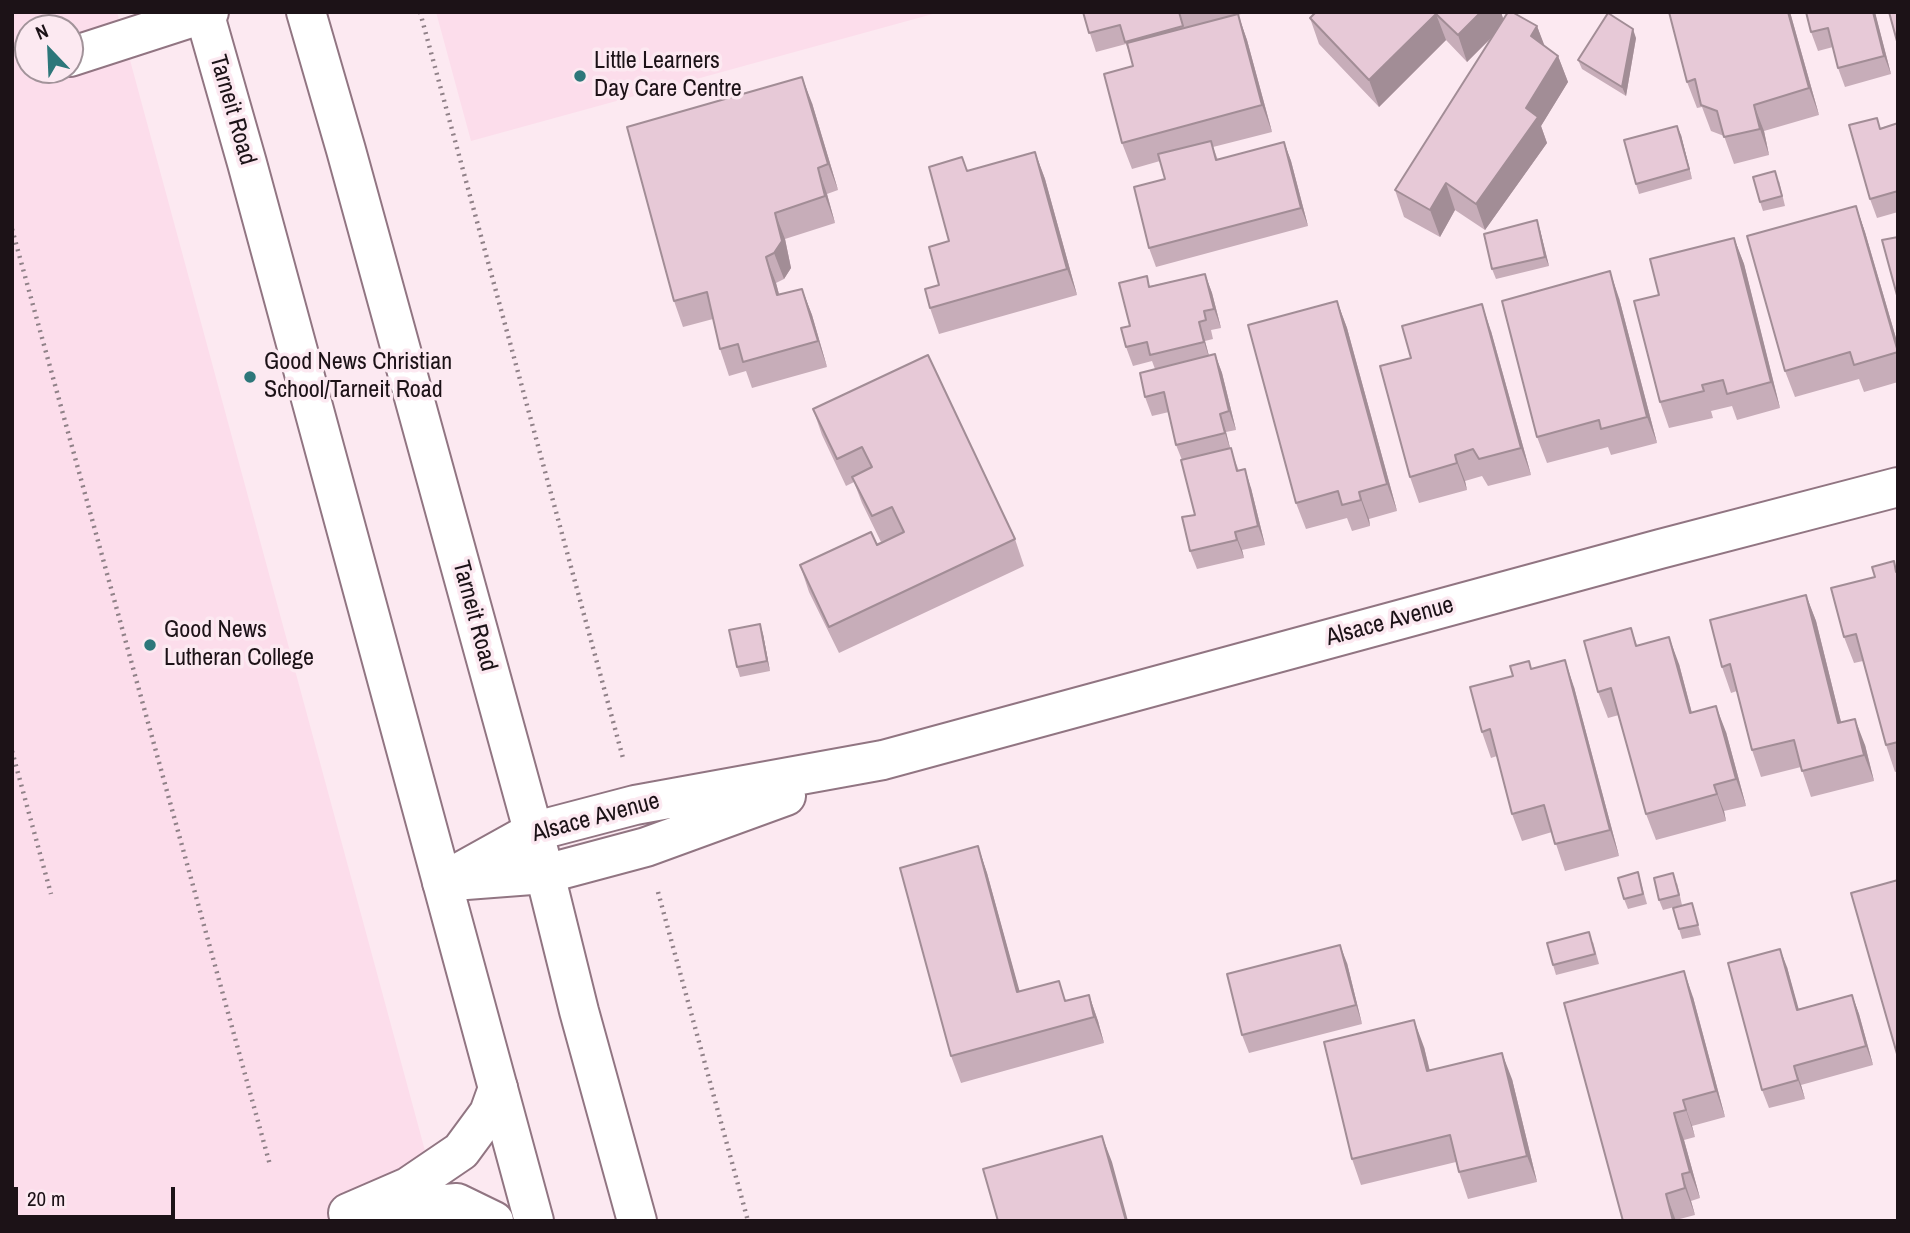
<!DOCTYPE html>
<html>
<head>
<meta charset="utf-8">
<style>
  body { margin:0 }
  #map { position:relative; width:1910px; height:1233px; overflow:hidden; background:#fce9f1; font-family:"Archivo Narrow",sans-serif }
  canvas { display:block }
  .frame { position:absolute; inset:0; border:14px solid #1c1217; pointer-events:none }
  .north { position:absolute; left:14px; top:14px; width:70px; height:70px; box-sizing:border-box; background:#fce9f1; border:2px solid #a2939a; border-radius:50%; rotate:337deg; font-size:19px; font-weight:700; line-height:28px; text-align:center; color:#1c1217 }
  .north::after { content:''; display:block; margin:auto; width:24px; height:32px; background:#2d777a; clip-path:polygon(50% 0,100% 100%,50% 72%,0 100%) }
  .scale { position:absolute; left:14px; top:1187px; width:161px; height:32px; box-sizing:border-box; border:4px solid #1c1217; border-top:0; padding-left:9px; font-size:21px; line-height:24px; white-space:nowrap; color:#1c1217; -webkit-text-stroke:5px #fce9f1; paint-order:stroke }
</style>
</head>
<body>
<div id="map">
<canvas width="1910" height="1233"></canvas>
<div class="frame"></div>
<div class="north">N</div>
<div class="scale">20 m</div>
</div>
<script>
const ctx = document.querySelector('canvas').getContext('2d');
ctx.lineJoin = 'round';
function paint(path, color) {
  ctx.fillStyle = color;
  ctx.fill(path, 'evenodd');
}
function poly(rows) {
  const path = new Path2D();
  for (const r of rows) {
    path.moveTo(r[0], r[1]);
    for (let i = 2; i < r.length; i += 2) path.lineTo(r[i], r[i + 1]);
  }
  return path;
}
function stroke(path, color, width, dash) {
  ctx.strokeStyle = color;
  ctx.lineWidth = width;
  ctx.lineCap = dash ? 'butt' : 'round';
  ctx.setLineDash(dash || []);
  ctx.stroke(path);
}
function label(font, color, halo, rows, align = 'center') {
  ctx.font = font + ' "Archivo Narrow",sans-serif';
  ctx.lineWidth = 7;
  ctx.setLineDash([]);
  ctx.textBaseline = 'middle';
  ctx.strokeStyle = halo;
  ctx.fillStyle = color;
  for (const [text, x, y, turn = 0] of rows) {
    ctx.save();
    ctx.translate(x, y);
    ctx.rotate((+turn || 0) * Math.PI / 180);
    ctx.textAlign = isNaN(turn) ? turn : align;
    if (halo) ctx.strokeText(text, 0, 0);
    ctx.fillText(text, 0, 0);
    ctx.restore();
  }
}
paint(poly([
  [12,12,117,12,444,1221,12,1221],
  [28,28,70,28,70,70,28,70],
  [436,12,940,12,471,141]
]), '#fcddeb');
const minor = poly([
  [70,57,209,12],
  [453,881,545,874,646,847,786,796],
  [442,882,532,832,635,805,883,760,1660,549,1898,487],
  [378,1210,457,1203,494,1221],
  [348,1213,408,1187,461,1151,489,1113,498,1088]
]);
const major = poly([
  [204,12,247,163,534,1221],
  [306,12,346,150,545,874,579,1011,637,1221]
]);
stroke(minor, '#917582', 42);
stroke(major, '#917582', 42);
stroke(poly([
  [420,12,623,758],
  [12,229,270,1165],
  [12,751,51,894],
  [658,892,748,1221]
]), '#908188', 4.5, [2, 5]);
stroke(minor, '#fff', 38);
stroke(major, '#fff', 38);
paint(poly([
  [1083,12,1247,12,1238,15,1247,40,1272,132,1213,147,1218,160,1284,142,1291,161,1308,226,1156,267,1149,248,1165,179,1160,161,1132,169,1122,143,1133,66,1130,55,1126,44,1096,52],
  [1315,12,1501,12,1503,19,1537,26,1544,46,1558,56,1568,82,1541,126,1547,143,1485,230,1455,210,1440,237,1404,217,1395,190,1492,37,1467,62,1446,40,1379,107,1319,44,1310,18],
  [1790,12,1819,115,1764,131,1769,155,1734,164,1724,136,1711,131,1702,107,1697,108,1687,82],
  [1806,12,1878,12,1875,13,1891,74,1845,87,1838,68,1833,47,1818,51,1811,32],
  [1636,38,1626,96,1582,69,1578,60],
  [812,103,838,190,827,194,835,223,785,239,791,268,784,279,776,283,779,294,802,289,812,315,827,367,752,388,746,371,729,376,720,349,713,319,683,327,674,301],
  [1898,123,1898,212,1877,218,1870,199,1880,128],
  [1681,135,1692,179,1639,194,1636,184],
  [1035,152,1045,179,1077,295,939,334,930,308,939,285,949,241,967,171],
  [1779,181,1785,206,1763,211,1760,202],
  [1856,206,1865,232,1898,345,1898,382,1864,392,1859,379,1795,397,1785,371],
  [1540,230,1549,266,1496,279,1492,269],
  [1734,238,1744,264,1780,408,1737,420,1732,406,1711,411,1713,418,1669,428,1660,402,1659,295],
  [1205,274,1212,293,1221,328,1211,330,1213,339,1205,341,1209,356,1215,354,1222,373,1236,430,1226,432,1230,448,1239,471,1251,488,1265,545,1242,550,1244,558,1197,569,1190,551,1195,515,1182,460,1176,445,1169,412,1152,416,1145,397,1155,369,1152,361,1133,366,1126,347,1150,286],
  [1619,298,1657,443,1611,455,1608,447,1547,463,1537,437],
  [1337,301,1347,328,1397,511,1369,519,1370,526,1352,531,1347,518,1306,529,1296,503],
  [1491,331,1531,475,1488,486,1482,476,1465,481,1467,490,1419,503,1410,477,1411,358],
  [813,409,1015,539,1024,566,839,653,809,592,800,565,881,542,862,503,854,482,846,486,822,435],
  [1894,561,1898,572,1898,771,1895,772,1886,745,1863,661,1854,663,1844,637,1875,577],
  [1806,595,1816,621,1841,722,1865,745,1874,781,1811,797,1801,767,1761,777,1752,750,1737,691,1731,693,1722,667],
  [1631,628,1637,645,1679,664,1692,713,1726,732,1746,806,1724,811,1726,821,1656,840,1646,814,1619,715,1608,718,1598,692],
  [763,634,770,671,740,677,737,667],
  [1532,669,1574,687,1619,856,1565,871,1552,832,1522,841,1512,814,1497,756,1491,758,1482,732,1513,676],
  [978,846,987,873,1019,991,1067,1000,1089,995,1098,1021,1104,1043,961,1083,951,1056],
  [1638,872,1647,904,1628,909,1624,899],
  [1677,883,1682,905,1663,910,1659,900],
  [1692,903,1701,935,1682,939,1679,929],
  [1593,942,1599,964,1556,975,1553,965],
  [1347,963,1362,1024,1249,1053,1242,1035],
  [1787,967,1798,1009,1852,995,1859,1014,1873,1065,1801,1085,1805,1099,1769,1108,1762,1090],
  [1693,997,1725,1117,1692,1126,1695,1137,1684,1140,1700,1198,1691,1201,1695,1215,1676,1220,1623,1221],
  [1424,1047,1430,1071,1512,1079,1537,1182,1468,1199,1459,1172,1456,1162,1361,1185,1352,1159]
]), '#c7adb9');
paint(poly([
  [1481,12,1501,12,1505,24,1467,62,1458,35],
  [1788,12,1790,12,1819,115,1809,88],
  [1873,12,1875,12,1891,74,1884,56],
  [1238,14,1247,40,1272,132,1262,105],
  [1436,14,1446,40,1379,107,1369,80],
  [1537,26,1547,52,1531,36],
  [1633,29,1636,38,1626,96,1622,87],
  [1558,56,1568,82,1541,126,1547,143,1485,230,1476,204,1526,108],
  [802,77,812,103,838,190,828,164],
  [1754,105,1764,131,1769,155,1760,129],
  [1677,126,1681,135,1692,179,1689,169],
  [1284,142,1291,161,1308,226,1301,208],
  [1035,152,1045,179,1077,295,1067,269],
  [818,168,827,194,835,223,825,196],
  [1446,183,1455,210,1440,237,1430,210],
  [1856,206,1865,232,1898,345,1898,352],
  [775,213,785,239,791,268,784,279,774,253],
  [1537,220,1540,230,1549,266,1545,257],
  [1734,238,1744,264,1780,408,1771,382],
  [766,257,776,283,786,321,777,295],
  [1610,271,1619,298,1657,443,1647,417],
  [1205,274,1212,293,1221,328,1214,309],
  [802,289,812,315,827,367,818,341],
  [1337,301,1347,328,1397,511,1387,484],
  [1482,304,1491,331,1531,475,1521,448],
  [1199,322,1205,341,1210,360,1204,342],
  [1215,354,1222,373,1236,430,1229,411],
  [1220,414,1226,432,1231,452,1225,433],
  [1455,455,1465,481,1467,490,1457,463],
  [1245,469,1251,488,1265,545,1258,526],
  [1359,492,1369,519,1370,526,1361,500],
  [1235,532,1242,550,1244,558,1237,540],
  [1806,595,1816,621,1848,750,1838,723],
  [760,624,763,634,770,671,767,661],
  [1669,637,1679,664,1699,740,1690,713],
  [1565,660,1574,687,1619,856,1610,830],
  [1716,706,1726,732,1746,806,1736,779],
  [1855,719,1865,745,1874,781,1864,755],
  [1714,785,1724,811,1726,821],
  [978,846,987,873,1027,1018,1017,992],
  [1340,945,1347,963,1362,1024,1356,1005],
  [1780,949,1787,967,1804,1028,1797,1010],
  [1684,971,1693,997,1725,1117,1716,1091],
  [1089,995,1098,1021,1104,1043,1094,1017],
  [1852,995,1859,1014,1873,1065,1866,1046],
  [1414,1020,1424,1047,1436,1098,1427,1071],
  [1502,1053,1512,1079,1537,1182,1527,1156],
  [1794,1066,1801,1085,1805,1099,1798,1080],
  [1683,1100,1692,1126,1695,1137,1686,1110],
  [1674,1113,1684,1140,1700,1198,1690,1172],
  [1102,1136,1112,1162,1128,1221,1126,1221],
  [1682,1174,1691,1201,1695,1215,1685,1188],
  [1666,1194,1676,1221,1673,1221]
]), '#a28d96');
const building = poly([
  [1083,12,1179,12,1183,26,1125,42,1120,25,1089,33,1083,12],
  [1316,12,1481,12,1458,35,1436,14,1369,80,1310,18,1316,12],
  [1508,12,1512,12,1537,26,1531,36,1558,56,1526,108,1538,117,1476,204,1446,183,1430,210,1395,190,1508,12],
  [1669,12,1788,12,1809,88,1754,105,1760,129,1724,137,1717,111,1701,105,1695,79,1687,82,1669,12],
  [1806,12,1873,12,1884,56,1838,68,1828,28,1811,32,1806,12],
  [1889,12,1898,12,1898,45,1889,12],
  [1608,13,1633,29,1622,87,1578,60,1608,13],
  [1238,14,1262,105,1122,143,1104,74,1133,66,1127,43,1238,14],
  [802,77,828,164,818,168,825,196,775,213,782,241,774,253,766,257,777,295,802,289,818,341,743,362,738,344,720,349,707,292,674,301,627,127,802,77],
  [1877,118,1880,129,1898,123,1898,191,1870,199,1849,125,1877,118],
  [1677,126,1689,169,1636,184,1624,140,1677,126],
  [1211,141,1216,160,1284,142,1301,208,1149,248,1134,187,1165,179,1158,154,1211,141],
  [1035,152,1067,269,930,308,925,289,939,285,929,247,949,241,929,167,962,157,967,171,1035,152],
  [1775,171,1782,196,1760,202,1753,177,1775,171],
  [1856,206,1898,352,1854,365,1850,352,1785,371,1747,236,1856,206],
  [1537,220,1545,257,1492,269,1484,234,1537,220],
  [1898,237,1898,299,1882,240,1898,237],
  [1734,238,1771,382,1727,394,1723,380,1702,385,1704,391,1660,402,1634,301,1659,295,1650,259,1734,238],
  [1610,271,1647,417,1601,429,1599,420,1537,437,1502,301,1610,271],
  [1205,274,1214,309,1204,311,1206,320,1199,322,1204,342,1150,355,1147,342,1126,347,1121,328,1130,326,1119,283,1147,276,1149,287,1205,274],
  [1337,301,1387,484,1359,492,1361,500,1342,505,1338,491,1296,503,1248,325,1337,301],
  [1482,304,1521,448,1479,459,1473,449,1455,455,1457,463,1410,477,1380,366,1411,358,1402,326,1482,304],
  [1215,354,1229,411,1220,414,1225,433,1176,445,1164,392,1145,397,1140,373,1215,354],
  [928,355,1015,539,829,627,800,565,871,532,877,545,904,532,892,507,872,516,852,477,872,467,862,447,837,459,813,409,928,355],
  [1231,448,1237,471,1245,469,1258,526,1235,532,1237,540,1190,551,1182,517,1195,515,1181,460,1231,448],
  [1894,561,1896,572,1898,572,1898,742,1886,745,1856,634,1844,637,1831,588,1875,577,1872,567,1894,561],
  [1806,595,1838,723,1855,719,1864,755,1802,771,1794,740,1752,750,1730,664,1722,667,1710,620,1806,595],
  [760,624,767,661,737,667,729,630,760,624],
  [1631,628,1636,646,1669,637,1690,713,1716,706,1736,779,1714,785,1717,794,1646,814,1611,688,1598,692,1584,641,1631,628],
  [1565,660,1610,830,1555,844,1544,805,1512,814,1490,729,1482,732,1470,687,1513,676,1510,666,1529,661,1531,669,1565,660],
  [978,846,1017,992,1059,981,1065,1001,1089,995,1094,1017,951,1056,900,868,978,846],
  [1638,872,1643,894,1624,899,1618,878,1638,872],
  [1673,873,1679,895,1659,900,1654,878,1673,873],
  [1898,880,1898,1053,1897,1054,1851,893,1898,880],
  [1692,903,1698,925,1679,929,1673,908,1692,903],
  [1589,932,1595,954,1553,965,1547,943,1589,932],
  [1340,945,1356,1005,1242,1035,1227,974,1340,945],
  [1780,949,1797,1010,1852,995,1866,1046,1794,1066,1798,1080,1762,1090,1728,963,1780,949],
  [1684,971,1716,1091,1683,1100,1686,1110,1674,1113,1690,1172,1682,1174,1685,1188,1666,1194,1673,1221,1623,1221,1564,1003,1684,971],
  [1414,1020,1427,1071,1502,1053,1527,1156,1459,1172,1450,1135,1352,1159,1324,1042,1414,1020],
  [1102,1136,1126,1221,998,1221,983,1169,1102,1136]
]);
paint(building, '#e7c9d7');
stroke(building, '#a28d96', 2);
for (const [x, y, r, color] of [
  [580,76,7,"#2d777a"],
  [250,377,7,"#2d777a"],
  [150,645,7,"#2d777a"]
]) {
  const dot = new Path2D();
  dot.arc(x, y, r, 0, 2 * Math.PI);
  ctx.fillStyle = color;
  ctx.fill(dot);
  stroke(dot, '#fce9f1', 2.5);
}
label('24px', '#1c1217', '#fce9f1', [
  ["Little Learners",594,62],
  ["Day Care Centre",594,90],
  ["Good News Christian",264,363],
  ["School/Tarneit Road",264,391],
  ["Good News",164,631],
  ["Lutheran College",164,659]
], 'left');
label('24px', '#1c1217', '#fce9f1', [
  ["Tarneit Road",232,110,74],
  ["Tarneit Road",474,616,75],
  ["Alsace Avenue",1390,622,-15],
  ["Alsace Avenue",596,818,-15]
]);
</script>
</body>
</html>
